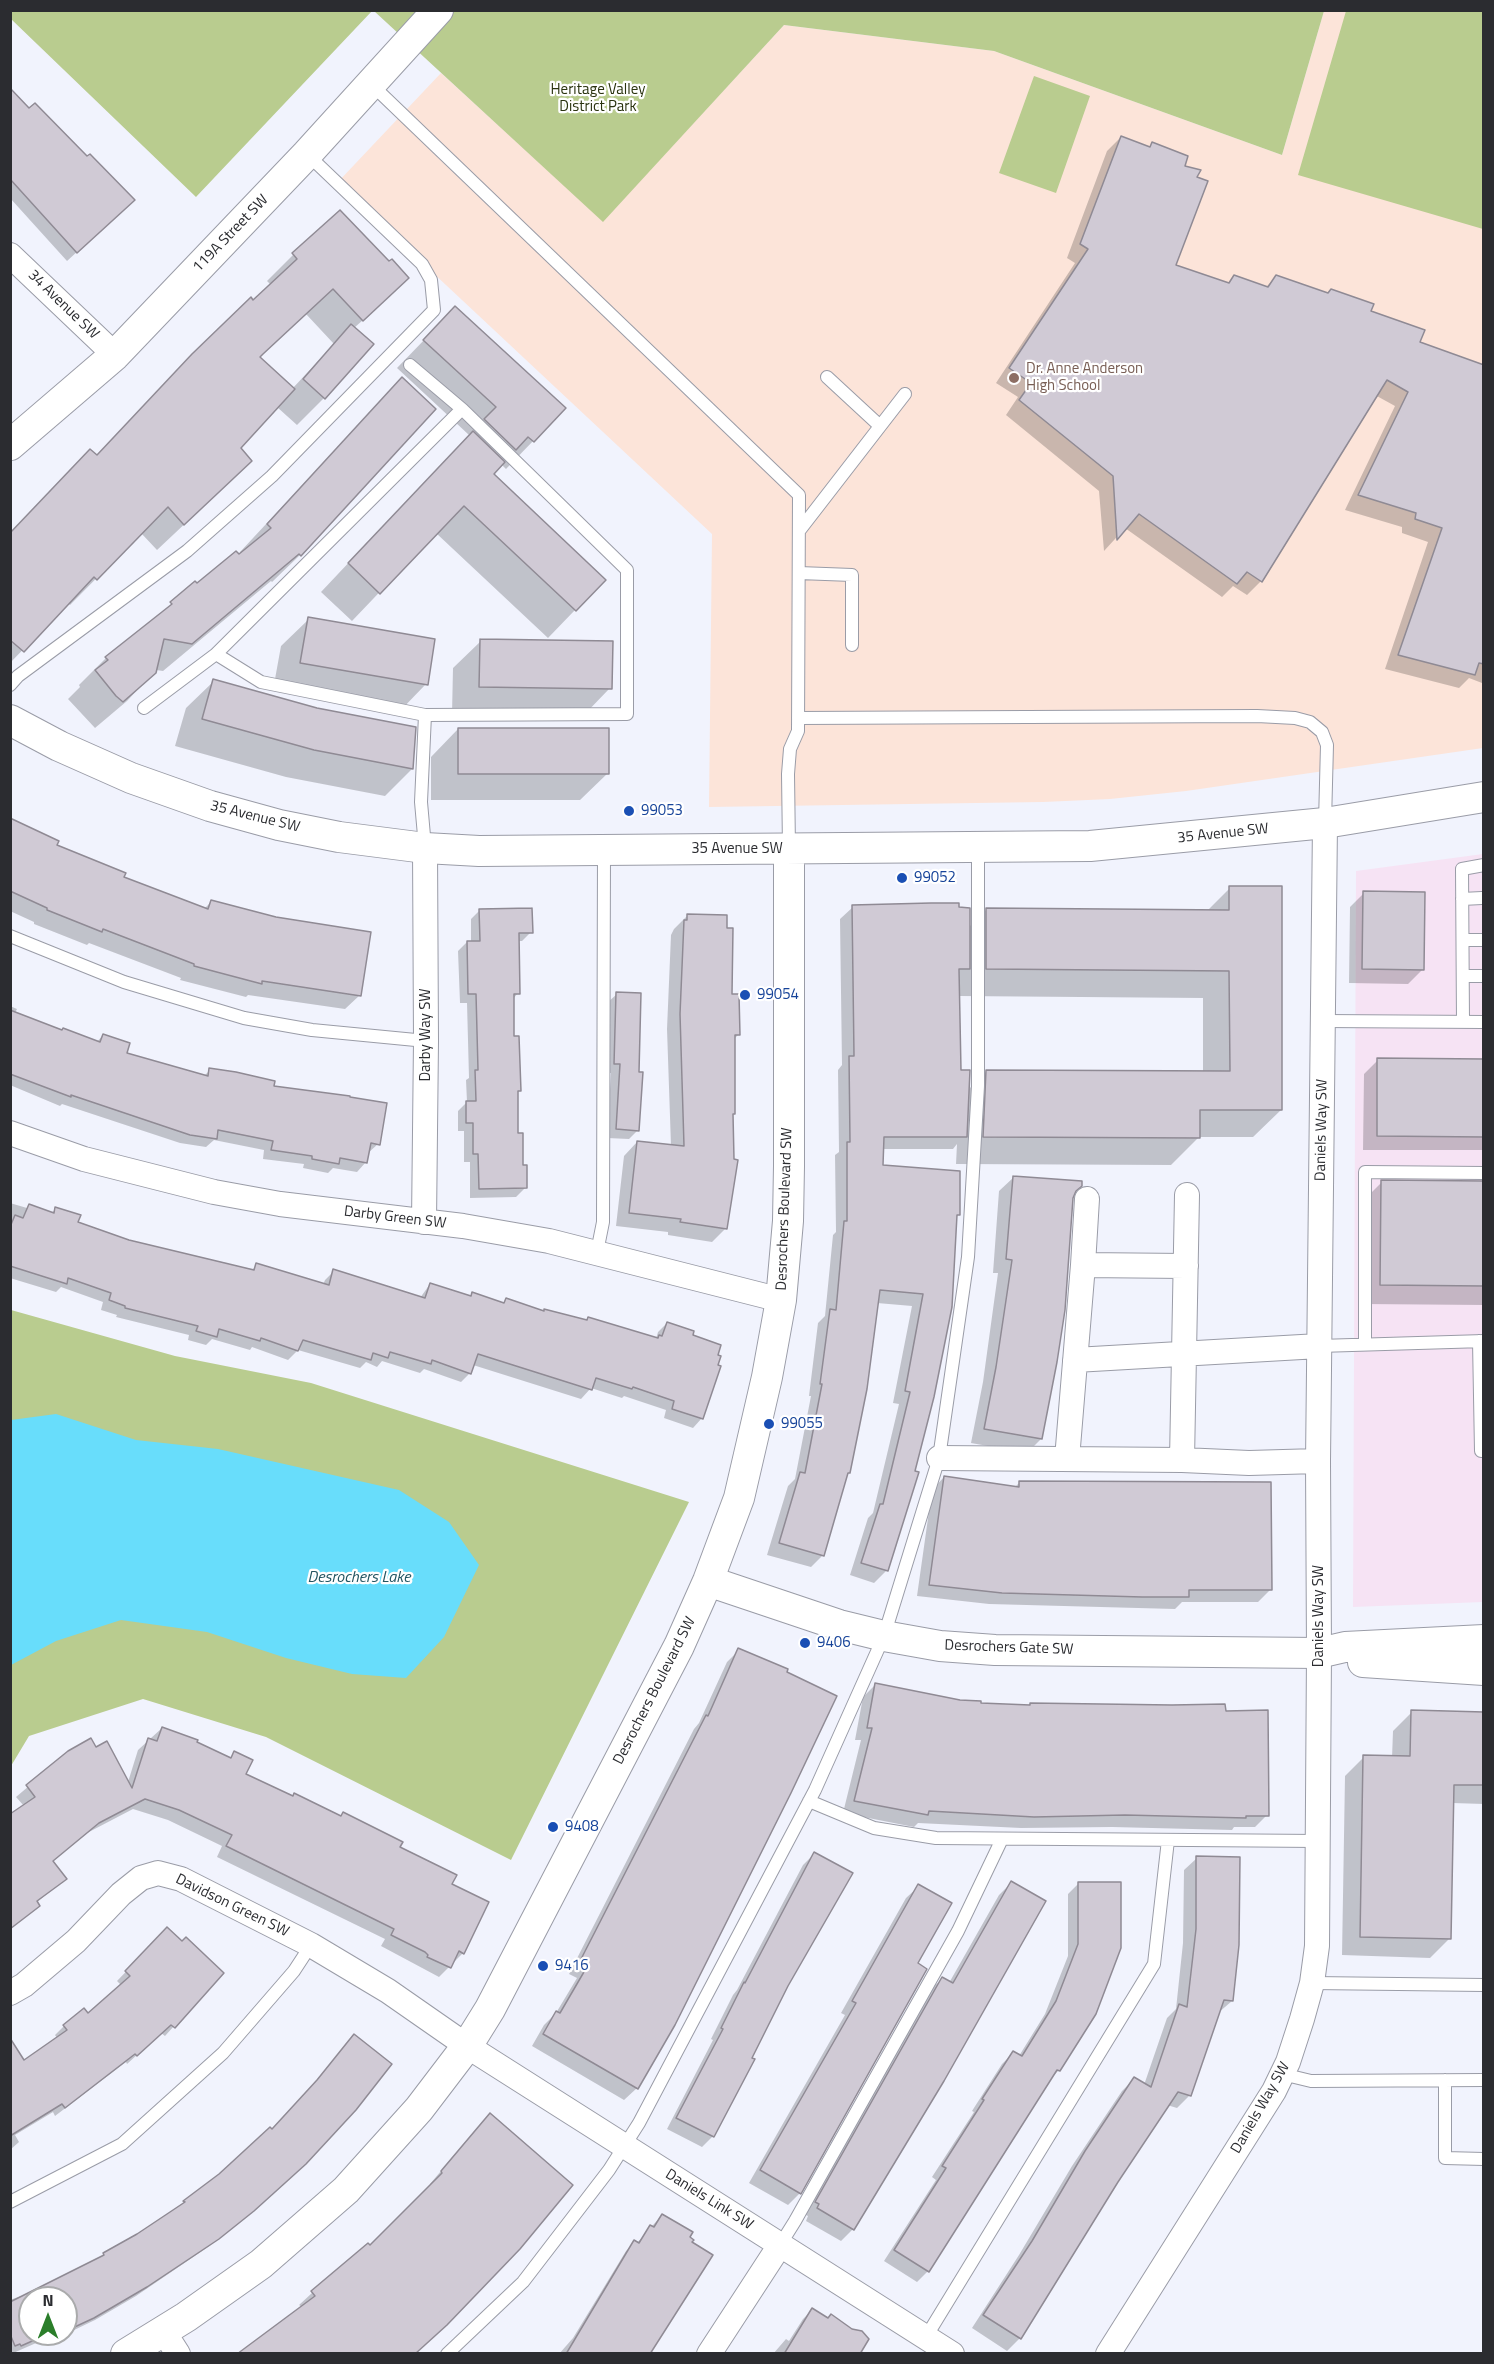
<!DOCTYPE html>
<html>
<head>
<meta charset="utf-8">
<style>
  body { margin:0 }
  #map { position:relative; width:1494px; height:2364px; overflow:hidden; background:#f1f3fd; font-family:"Titillium Web",sans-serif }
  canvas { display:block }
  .frame { position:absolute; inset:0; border:12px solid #2b2c30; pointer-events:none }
  .north { position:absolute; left:18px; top:2286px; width:60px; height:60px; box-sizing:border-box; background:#fff; border:2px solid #aaabac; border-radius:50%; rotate:0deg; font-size:16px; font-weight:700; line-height:24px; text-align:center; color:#2b2c30 }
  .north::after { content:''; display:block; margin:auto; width:21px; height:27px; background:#2b7e2a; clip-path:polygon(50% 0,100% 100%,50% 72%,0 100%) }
</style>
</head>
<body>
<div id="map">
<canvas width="1494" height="2364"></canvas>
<div class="frame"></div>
<div class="north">N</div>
</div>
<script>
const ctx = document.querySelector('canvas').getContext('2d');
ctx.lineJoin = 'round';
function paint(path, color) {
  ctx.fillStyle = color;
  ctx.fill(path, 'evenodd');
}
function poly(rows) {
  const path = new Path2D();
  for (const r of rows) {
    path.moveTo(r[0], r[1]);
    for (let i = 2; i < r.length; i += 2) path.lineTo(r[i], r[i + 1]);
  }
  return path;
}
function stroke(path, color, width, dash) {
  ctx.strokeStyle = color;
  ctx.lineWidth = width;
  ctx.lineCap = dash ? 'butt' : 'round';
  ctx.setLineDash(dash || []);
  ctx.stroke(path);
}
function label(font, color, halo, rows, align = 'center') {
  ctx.font = font + ' "Titillium Web",sans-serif';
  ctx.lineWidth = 4.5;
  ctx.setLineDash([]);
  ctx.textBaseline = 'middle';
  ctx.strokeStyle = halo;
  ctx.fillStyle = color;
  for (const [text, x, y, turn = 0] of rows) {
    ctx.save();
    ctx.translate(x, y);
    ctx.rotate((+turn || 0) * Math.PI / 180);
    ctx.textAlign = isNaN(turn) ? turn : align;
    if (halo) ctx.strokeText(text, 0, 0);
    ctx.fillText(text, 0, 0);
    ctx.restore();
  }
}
paint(poly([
  [1483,854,1483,1602,1353,1607,1356,871]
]), '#f6e3f4');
paint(poly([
  [1324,11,1483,11,1483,748,1186,791,1110,799,1043,802,709,807,712,534,337,183,441,73,603,221,784,25,994,51,1282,155]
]), '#fce4d9');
paint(poly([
  [10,11,11,10,372,11,196,197,11,19],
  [374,11,1324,11,1282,155,994,51,784,25,603,222],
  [1478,11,1484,12,1483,229,1298,175,1346,11],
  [1034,76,1090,96,1056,193,999,173],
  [11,1310,175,1356,311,1383,689,1502,511,1860,266,1737,143,1699,29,1736,11,1766]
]), '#b9cc8f');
paint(poly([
  [56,1414,136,1440,218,1449,399,1490,449,1522,479,1565,444,1637,406,1678,352,1674,286,1658,207,1632,121,1620,56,1641,11,1665,11,1420]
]), '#68ddfb');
paint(poly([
  [10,91,124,209,67,261,10,198],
  [1121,137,1148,148,1152,144,1195,178,1174,266,1227,284,1234,276,1265,288,1276,277,1369,312,1418,343,1484,367,1482,683,1469,678,1459,688,1385,669,1428,542,1402,533,1402,527,1345,510,1395,406,1375,395,1261,581,1247,595,1233,586,1222,597,1125,528,1104,551,1099,491,1006,415,1018,397,996,383,1075,263,1067,258,1107,151],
  [293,255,381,304,354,328,324,398,297,425,277,407,239,448,224,487,157,550,141,533,70,605,68,603,10,663,10,530,13,531,96,457,271,285,267,281],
  [306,314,334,344,292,389,258,358],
  [455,308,564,409,506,469,501,464,491,474,575,610,548,638,436,533,352,621,321,592,469,435,397,368],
  [375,407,300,555,272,582,271,581,163,671,156,670,127,701,95,728,68,699,80,687,79,685,106,658,154,621,195,583,196,585,242,554,240,552],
  [309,619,426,684,399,712,273,690,281,646],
  [481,641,610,688,583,716,452,714,453,668],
  [214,681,317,709,412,769,385,796,286,777,175,746,186,708],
  [458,729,608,773,580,800,431,800,431,757],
  [10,820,55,845,122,878,204,909,211,902,360,995,345,1009,248,995,246,997,180,980,181,978,89,943,87,945,34,924,34,922,10,911],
  [1230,888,1281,1110,1253,1137,1199,1137,1171,1165,956,1164,957,1144,953,1149,882,1149,882,1167,958,1215,956,1217,887,1570,874,1583,850,1575,868,1518,873,1513,899,1404,893,1403,912,1306,877,1303,845,1475,823,1555,811,1567,767,1555,788,1486,795,1479,811,1396,809,1396,818,1323,825,1316,833,1235,836,1232,835,1155,839,1152,838,1070,842,1065,840,919,853,907,968,928,987,909,1207,911],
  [958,996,1203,998,1203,1072,987,1071,967,1091,959,1071],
  [1364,893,1422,970,1408,984,1349,983,1350,907],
  [480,910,531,932,522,941,518,941,518,993,513,999,513,1038,519,1090,516,1093,516,1134,526,1187,516,1197,470,1198,470,1162,464,1162,464,1131,458,1131,458,1111,467,1102,466,1080,469,1078,467,1003,460,1003,458,951,467,942,471,942,471,919],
  [688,915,730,995,739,1034,733,1040,725,1229,712,1242,668,1235,668,1232,616,1226,624,1156,637,1142,671,1146,667,1029,671,935,674,929],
  [617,994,638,1130,629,1139,607,1138,611,1073,605,1073,607,1003],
  [10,1006,17,1009,15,1013,61,1032,97,1042,103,1035,125,1054,204,1076,210,1070,272,1087,378,1144,368,1153,366,1162,357,1172,333,1168,328,1173,303,1168,304,1164,263,1159,264,1150,214,1140,206,1147,180,1143,62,1104,60,1106,10,1085],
  [1378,1060,1484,1061,1484,1150,1363,1150,1364,1074],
  [1014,1177,1073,1193,1041,1439,1027,1453,971,1443,983,1382,998,1273,993,1273,999,1191],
  [1382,1182,1484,1182,1484,1305,1362,1304,1363,1201],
  [10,1203,27,1208,29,1205,51,1213,56,1209,76,1223,128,1241,251,1271,257,1265,323,1285,325,1280,334,1271,420,1298,430,1284,469,1297,473,1294,502,1304,507,1300,543,1312,656,1339,658,1332,667,1323,702,1418,693,1428,664,1418,666,1410,624,1396,622,1398,591,1388,581,1399,473,1365,470,1373,461,1382,424,1369,420,1373,382,1361,377,1367,366,1362,360,1368,298,1350,288,1360,252,1347,250,1350,212,1339,206,1345,188,1340,189,1335,116,1317,117,1315,101,1310,103,1302,61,1287,56,1292,10,1278],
  [944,1477,1014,1488,1020,1482,1270,1590,1258,1602,1182,1602,1175,1609,989,1604,917,1596,932,1490],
  [739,1650,637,2088,624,2100,532,2046,544,2025,556,2013,577,1978,569,1974,694,1729,699,1723,727,1662],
  [876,1684,979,1704,1224,1713,1267,1815,1255,1827,1234,1827,1232,1830,1112,1827,1021,1828,918,1823,914,1827,843,1813,861,1740,855,1740,863,1697],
  [1412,1712,1484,1713,1484,1804,1452,1803,1449,1939,1430,1958,1342,1955,1345,1776,1364,1757,1392,1758,1393,1731],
  [162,1728,229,1759,234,1753,244,1775,398,1847,450,1885,463,1953,439,1977,381,1946,385,1939,217,1857,222,1846,168,1820,133,1809,87,1833,52,1862,65,1879,36,1903,38,1906,10,1929,10,1816,24,1806,16,1797,69,1752,95,1749,128,1782,138,1750],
  [814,1854,819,1926,750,2058,713,2136,702,2147,667,2129,713,2040,711,2039,733,1995,737,1990,803,1865],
  [1197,1858,1232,2001,1218,2013,1189,2096,1177,2108,1167,2105,1117,2181,1020,2338,1007,2351,972,2328,1019,2255,1072,2166,1122,2091,1134,2079,1144,2085,1167,2018,1176,2009,1183,1943,1184,1870],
  [1011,1883,942,2080,853,2229,841,2241,806,2221,808,2216,804,2214,930,1990,942,1979,949,1983,999,1895],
  [1079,1883,1094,2013,1058,2071,1047,2082,928,2271,917,2282,884,2261,936,2180,932,2177,974,2112,972,2111,1002,2064,1013,2053,1019,2056,1045,2014,1068,1956,1068,1894],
  [919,1886,800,2193,788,2205,749,2183,845,2015,841,2013,906,1898],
  [167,1929,222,1973,165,2036,161,2033,127,2064,126,2062,55,2116,53,2112,15,2135,19,2142,10,2150,10,2062,23,2062,57,2038,55,2035,64,2026,88,2015,122,1986,117,1981],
  [478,2127,571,2185,302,2307,299,2305,312,2293,368,2245,370,2248,431,2186,430,2184],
  [314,2153,243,2220,208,2247,136,2296,95,2320,45,2344,43,2340,11,2354,10,2300,21,2296,22,2298,97,2261,104,2254,138,2235,184,2202],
  [30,2298,66,2298,66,2334,30,2334],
  [662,2215,649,2354,559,2354,573,2338,626,2251,635,2242,637,2243],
  [812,2310,858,2354,773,2354,786,2339,789,2341,803,2319]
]), '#0003');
const building = poly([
  [10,88,29,108,35,103,87,156,90,154,135,200,77,253,10,179,10,88],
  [1121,136,1150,147,1152,142,1188,156,1185,166,1201,170,1197,177,1208,181,1176,265,1229,283,1234,275,1268,287,1276,275,1328,293,1331,289,1374,304,1371,311,1425,330,1420,342,1484,365,1484,664,1479,663,1475,675,1398,655,1442,528,1415,519,1416,513,1358,495,1408,392,1387,380,1262,582,1247,572,1237,584,1139,514,1117,540,1113,476,1019,400,1031,383,1009,368,1088,249,1080,244,1121,136],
  [340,210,389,261,392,259,409,278,363,321,333,289,263,354,260,357,295,389,241,448,252,461,184,525,168,507,97,580,94,577,24,652,10,640,10,533,90,449,97,455,192,354,251,297,253,300,297,259,292,253,340,210],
  [455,306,566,408,534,442,528,437,516,450,484,419,496,407,423,340,455,306],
  [351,324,374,344,325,399,303,379,351,324],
  [402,377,436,409,301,556,299,554,192,644,164,639,156,673,123,702,116,696,95,670,108,660,105,657,172,604,170,602,195,581,197,583,236,551,239,554,271,528,267,524,402,377],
  [473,431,505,462,494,474,606,580,576,611,464,506,380,594,348,563,473,431],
  [308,617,435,639,428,685,300,663,308,617],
  [480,639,613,641,612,689,479,687,480,639],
  [213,679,317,708,416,727,413,769,314,750,202,719,213,679],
  [458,728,609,728,609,774,458,774,458,728],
  [10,818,59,841,57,845,126,873,124,877,208,909,211,900,276,917,371,932,361,996,262,981,262,984,194,966,194,964,103,929,102,932,47,910,47,908,10,891,10,818],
  [1229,886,1282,886,1282,1110,1200,1110,1200,1138,983,1137,986,1070,1230,1071,1229,971,986,969,986,908,1229,910,1229,886],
  [1363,891,1425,892,1424,970,1362,969,1363,891],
  [931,903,959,903,959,907,970,908,970,969,959,969,961,1070,970,1070,967,1137,884,1137,883,1165,960,1171,960,1215,957,1215,952,1307,934,1397,915,1471,919,1472,888,1571,861,1563,880,1504,883,1504,910,1392,905,1391,923,1294,880,1290,867,1389,850,1473,848,1473,824,1556,779,1543,800,1472,805,1473,822,1384,820,1384,830,1309,836,1310,844,1221,847,1221,847,1142,850,1142,849,1056,854,1056,852,905,931,903],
  [532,908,533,933,519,933,520,994,514,994,514,1036,519,1036,521,1091,518,1091,518,1133,523,1133,523,1165,527,1165,527,1188,479,1189,478,1154,473,1154,473,1123,466,1123,466,1101,476,1101,475,1070,478,1070,476,994,468,994,467,941,480,941,479,909,532,908],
  [687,914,727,915,727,928,733,928,732,994,739,994,740,1035,735,1035,735,1114,733,1114,734,1159,738,1160,727,1229,680,1222,681,1219,629,1213,637,1141,684,1146,680,1014,684,920,687,920,687,914],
  [616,992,641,993,639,1072,643,1072,639,1131,616,1129,620,1064,614,1064,616,992],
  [10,1010,62,1030,63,1028,100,1042,103,1034,130,1043,127,1053,208,1076,209,1068,236,1072,275,1081,274,1086,350,1096,350,1097,387,1103,380,1145,371,1143,367,1163,340,1158,339,1164,312,1159,312,1156,271,1150,273,1141,218,1130,217,1139,190,1135,71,1095,71,1097,10,1074,10,1010],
  [1377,1058,1484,1059,1484,1137,1377,1136,1377,1058],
  [1013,1176,1082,1181,1082,1186,1076,1191,1073,1198,1065,1310,1057,1362,1042,1439,984,1429,996,1367,1012,1260,1006,1259,1013,1176],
  [1381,1180,1484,1181,1484,1286,1380,1285,1381,1180],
  [29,1204,54,1213,55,1207,81,1215,78,1222,129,1240,254,1270,256,1263,329,1285,333,1269,425,1298,430,1283,471,1296,472,1292,504,1303,506,1298,544,1311,544,1309,587,1320,588,1317,658,1338,659,1335,662,1336,667,1322,694,1331,693,1335,721,1345,718,1355,721,1356,718,1365,721,1366,703,1419,672,1409,674,1401,633,1387,632,1389,596,1378,592,1390,478,1354,471,1374,432,1360,431,1364,390,1352,388,1358,373,1353,371,1360,303,1340,298,1351,261,1338,260,1341,219,1329,217,1337,196,1331,198,1326,125,1308,125,1306,109,1300,111,1293,68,1278,67,1284,10,1266,10,1227,15,1215,23,1218,29,1204],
  [944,1476,1019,1487,1019,1481,1271,1482,1272,1590,1189,1590,1189,1597,1142,1597,1002,1593,929,1585,944,1476],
  [738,1648,788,1669,787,1672,837,1696,791,1793,675,2025,638,2089,543,2034,556,2011,560,2013,588,1965,580,1961,706,1715,708,1716,738,1648],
  [875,1683,960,1700,981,1701,981,1703,1030,1705,1030,1703,1172,1705,1225,1704,1226,1711,1268,1710,1269,1816,1246,1816,1246,1818,1125,1815,1034,1817,929,1811,928,1815,854,1801,872,1728,867,1728,875,1683],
  [1411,1710,1484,1712,1484,1785,1454,1785,1451,1939,1360,1937,1363,1755,1410,1756,1411,1710],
  [162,1727,198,1740,197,1742,231,1758,234,1751,253,1760,246,1774,293,1796,294,1793,341,1816,343,1812,403,1842,400,1847,457,1875,452,1884,489,1902,464,1954,459,1951,451,1968,427,1957,428,1955,425,1952,391,1935,394,1929,226,1846,232,1835,179,1810,145,1799,99,1823,53,1861,67,1879,37,1901,40,1906,10,1929,10,1814,35,1797,26,1785,68,1751,91,1738,96,1747,107,1741,132,1788,148,1738,157,1741,162,1727],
  [814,1852,853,1873,788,1986,752,2058,755,2059,714,2137,676,2118,723,2029,721,2028,744,1982,745,1983,814,1852],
  [1196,1856,1240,1857,1239,1945,1233,2001,1224,2000,1191,2096,1178,2092,1118,2182,1021,2339,983,2315,1032,2241,1085,2151,1134,2077,1151,2087,1179,2004,1187,2007,1196,1929,1196,1856],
  [1011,1881,1046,1901,944,2081,854,2230,817,2208,819,2204,815,2202,942,1977,953,1983,1011,1881],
  [1078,1882,1121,1882,1121,1948,1096,2014,1060,2071,1057,2070,929,2272,894,2250,946,2168,942,2166,984,2100,982,2099,1013,2051,1022,2056,1056,2001,1078,1944,1078,1882],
  [918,1884,952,1903,918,1963,927,1969,801,2194,760,2170,856,2003,852,2001,918,1884],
  [167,1927,182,1941,186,1937,224,1973,175,2028,171,2025,137,2056,135,2054,65,2108,62,2104,10,2136,10,2038,24,2060,67,2030,63,2025,84,2008,88,2013,130,1976,125,1971,167,1927],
  [354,2034,392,2064,356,2110,306,2164,254,2211,219,2239,147,2287,94,2318,66,2331,66,2298,30,2298,30,2334,48,2334,21,2346,20,2344,15,2346,10,2334,10,2302,104,2255,103,2253,137,2234,185,2202,183,2201,219,2174,270,2127,272,2129,317,2080,354,2034],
  [490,2113,573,2185,520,2249,447,2325,415,2354,237,2354,315,2296,311,2291,368,2243,370,2245,442,2173,441,2171,490,2113],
  [662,2214,693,2232,690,2237,694,2240,692,2242,713,2255,650,2354,566,2354,634,2240,639,2243,650,2225,654,2227,662,2214],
  [812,2308,828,2318,831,2314,852,2329,862,2331,869,2339,860,2354,784,2354,812,2308]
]);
paint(building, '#d0cad5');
stroke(building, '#8f8a94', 1.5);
const service = poly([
  [371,84,799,495,798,731,790,749,788,774,789,848],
  [410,365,462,409],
  [827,377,880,426],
  [799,531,905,394],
  [799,573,852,575,852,645],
  [10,685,18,676,187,551,272,476,434,310,431,280,422,264,307,154],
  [144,708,216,654],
  [798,718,1257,716,1295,718,1310,722,1322,732,1327,745,1325,822],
  [425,847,421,802,425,715,261,682,216,654,462,409,627,570,627,714,425,715],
  [1462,899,1482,898],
  [10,936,124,982,244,1018,312,1030,426,1041],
  [1463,940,1482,940],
  [1463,976,1483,976],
  [1323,1021,1484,1022],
  [1463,1022,1462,869,1484,865],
  [597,1252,603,1222,604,850],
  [1479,1341,1481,1451,1484,1451],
  [1365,1344,1365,1172,1484,1173],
  [1319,1346,1484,1341],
  [809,1801,874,1828,936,1838,1318,1841],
  [1312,1983,1484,1985],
  [1282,2074,1311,2081,1484,2080],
  [1445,2080,1445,2158,1484,2159],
  [10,2202,122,2144,223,2053,294,1971,311,1945],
  [780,2245,795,2221,958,1931,1002,1839],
  [926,2337,1154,1964,1168,1840],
  [447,2354,523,2282,609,2170,639,2123,815,1790,884,1636,939,1458,968,1257,978,1086,978,848]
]);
const minor = poly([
  [10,255,115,355],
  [10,1133,84,1159,214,1192,280,1204,463,1226,549,1241,781,1300],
  [424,1222,426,1041,425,848],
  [1083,1265,1186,1266],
  [1075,1360,1319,1346],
  [939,1458,1182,1460,1249,1463,1318,1461],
  [1067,1459,1083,1265,1087,1199],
  [1182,1460,1187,1195],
  [10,1993,24,1985,76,1941,121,1894,141,1878,158,1873,181,1879,311,1945,388,1991,467,2046,952,2354],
  [164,2332,178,2354],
  [709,2354,780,2245],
  [1108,2354,1274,2091,1288,2062,1302,2019,1312,1983,1317,1946,1319,1653,1318,1461,1325,823]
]);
const tertiary = poly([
  [10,445,115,355,307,154,438,10],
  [10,720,59,746,131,778,210,806,279,825,339,837,425,848,479,851,1090,846,1325,823,1484,797],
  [708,1581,839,1625,884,1636,940,1646,995,1650,1319,1653,1345,1647,1484,1640],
  [1363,1662,1484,1670],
  [126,2354,186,2317,261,2264,346,2190,419,2109,467,2046,490,2009,679,1646,708,1581,739,1498,767,1377,781,1300,788,1221,789,1166,789,848]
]);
stroke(service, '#9a9ca7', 14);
stroke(minor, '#9a9ca7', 26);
stroke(tertiary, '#9a9ca7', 32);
stroke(service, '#fff', 12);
stroke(minor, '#fff', 24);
stroke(tertiary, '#fff', 30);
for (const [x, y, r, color] of [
  [1014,378,6,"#8d6e63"],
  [629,811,6,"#1a4fb4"],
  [902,878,6,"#1a4fb4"],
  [745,995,6,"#1a4fb4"],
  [769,1424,6,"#1a4fb4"],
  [805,1643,6,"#1a4fb4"],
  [553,1827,6,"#1a4fb4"],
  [543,1966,6,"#1a4fb4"]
]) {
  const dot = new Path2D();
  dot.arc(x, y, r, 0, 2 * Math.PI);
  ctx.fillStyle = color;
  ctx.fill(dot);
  stroke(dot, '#fff', 2);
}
label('15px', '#2a330f', '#fff', [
  ["Heritage Valley",598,90],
  ["District Park",598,107]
]);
label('15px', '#2b2c30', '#fff', [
  ["119A Street SW",231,234,-46],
  ["34 Avenue SW",63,305,44],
  ["35 Avenue SW",255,817,14],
  ["35 Avenue SW",1223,834,-6],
  ["35 Avenue SW",737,849],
  ["Darby Way SW",426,1035,-90],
  ["Daniels Way SW",1322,1130,-89],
  ["Desrochers Boulevard SW",785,1209,-88],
  ["Darby Green SW",395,1218,7],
  ["Daniels Way SW",1319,1616,-90],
  ["Desrochers Gate SW",1009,1648,2],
  ["Desrochers Boulevard SW",655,1691,-63],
  ["Davidson Green SW",232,1906,26],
  ["Daniels Way SW",1261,2108,-60],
  ["Daniels Link SW",709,2200,32]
]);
label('15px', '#785e54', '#fff', [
  ["Dr. Anne Anderson",1026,369],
  ["High School",1026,386]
], 'left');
label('15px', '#164399', '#fff', [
  ["99053",641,811],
  ["99052",914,878],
  ["99054",757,995],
  ["99055",781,1424],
  ["9406",817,1643],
  ["9408",565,1827],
  ["9416",555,1966]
], 'left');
label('italic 16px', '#225461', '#fff', [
  ["Desrochers Lake",359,1578]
]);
</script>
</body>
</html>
